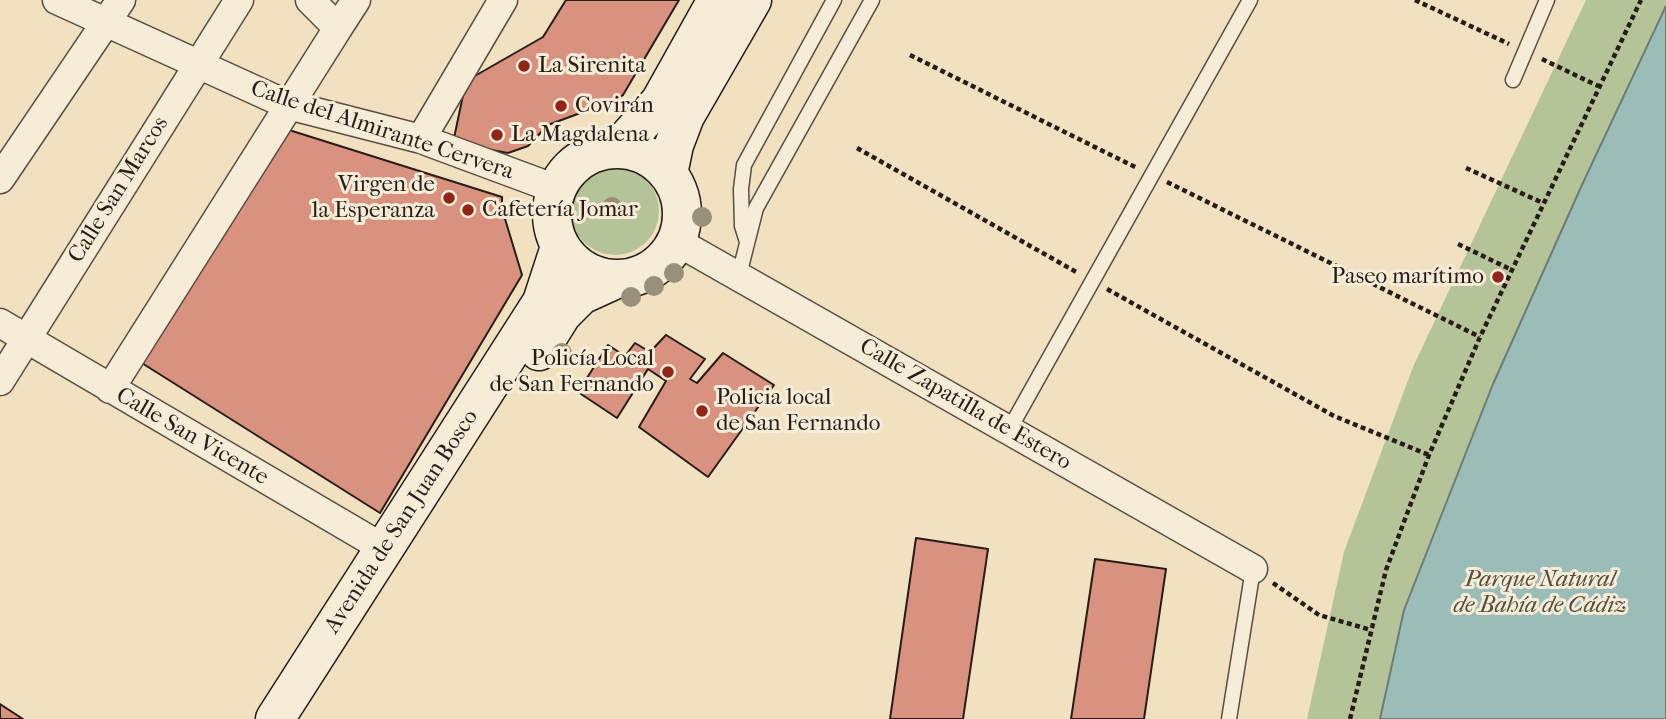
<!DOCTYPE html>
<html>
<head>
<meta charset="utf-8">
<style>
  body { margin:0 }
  canvas { display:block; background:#f2e1c1 }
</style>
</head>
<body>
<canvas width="1666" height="719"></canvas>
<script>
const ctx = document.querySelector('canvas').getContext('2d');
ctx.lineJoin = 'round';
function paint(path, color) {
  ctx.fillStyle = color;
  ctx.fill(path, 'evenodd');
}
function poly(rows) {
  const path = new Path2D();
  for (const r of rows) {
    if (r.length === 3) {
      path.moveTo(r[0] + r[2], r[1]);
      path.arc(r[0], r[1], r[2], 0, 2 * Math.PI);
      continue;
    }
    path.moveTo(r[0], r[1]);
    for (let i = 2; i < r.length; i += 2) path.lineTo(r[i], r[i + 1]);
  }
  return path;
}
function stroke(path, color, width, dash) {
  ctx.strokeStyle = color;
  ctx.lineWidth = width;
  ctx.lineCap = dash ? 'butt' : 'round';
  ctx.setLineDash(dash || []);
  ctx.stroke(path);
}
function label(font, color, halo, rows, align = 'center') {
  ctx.font = font + ' "IM FELL French Canon",serif';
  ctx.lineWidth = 6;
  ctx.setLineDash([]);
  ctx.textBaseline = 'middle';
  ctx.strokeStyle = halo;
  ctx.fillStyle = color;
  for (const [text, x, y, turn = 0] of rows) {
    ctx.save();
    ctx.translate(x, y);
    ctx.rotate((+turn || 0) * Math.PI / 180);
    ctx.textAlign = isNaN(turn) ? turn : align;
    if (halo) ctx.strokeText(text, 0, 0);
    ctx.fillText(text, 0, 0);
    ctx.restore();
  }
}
paint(poly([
  [1586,0,1666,0,1666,719,1385,698,1380,719,1307,719,1344,552,1413,367],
  [615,211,44]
]), '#b4c498');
const water = poly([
  [1666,6,1666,719,1380,719,1404,610,1493,384,1581,187,1666,6]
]);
paint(water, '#9cbcb8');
stroke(water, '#6e7c78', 2);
const building = poly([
  [566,0,679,0,623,95,610,102,548,125,528,146,508,153,453,143,466,81,543,37,566,0],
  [289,130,502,197,502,209,522,275,380,513,137,360,289,130],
  [666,335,705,359,690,379,697,383,723,353,774,385,708,477,639,427,666,381,648,369,617,418,578,392,608,345,625,356,635,343,650,352,666,335],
  [916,538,988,549,963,719,890,719,916,538],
  [1095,559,1166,569,1144,719,1071,719,1095,559],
  [0,704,23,719,0,719,0,704]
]);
paint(building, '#d8927f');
stroke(building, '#281c17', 2);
const lane = poly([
  [1513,80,1547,0],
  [747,242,742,226,741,189,744,165,834,0],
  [739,275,756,208,872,0],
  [1009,430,1250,0],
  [1229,719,1253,569]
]);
const street = poly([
  [57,0,288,105,421,139,556,189],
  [338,28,356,0],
  [421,139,503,0],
  [0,179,121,0],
  [676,241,1253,569],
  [0,323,385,549],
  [0,381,239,0],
  [110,389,338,28,310,0]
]);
const secondary = poly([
  [619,148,660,102,717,0],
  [617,214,65],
  [668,174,674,145,685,116,752,0],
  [539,351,562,314,581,295,614,280],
  [275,719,542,302,560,247]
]);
stroke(lane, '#5a4d42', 17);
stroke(street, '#5a4d42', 31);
stroke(secondary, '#281c17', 41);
stroke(poly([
  [1415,0,1509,44],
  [910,55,1137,168],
  [1542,59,1598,86],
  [857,148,1078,273],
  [1466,168,1543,203],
  [1167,182,1480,337],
  [1458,244,1512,270],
  [1107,289,1334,416,1429,455],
  [1273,583,1319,615,1371,630],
  [1350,719,1386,570,1429,455,1480,337,1641,0]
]), '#281c17', 4.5, [5, 3.5]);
stroke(lane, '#f7ecd7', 14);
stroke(street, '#f7ecd7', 28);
stroke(secondary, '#f7ecd7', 38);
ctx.fillStyle = '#9a9079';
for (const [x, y] of [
  [612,207],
  [702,217],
  [674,273],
  [654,286],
  [631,297],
  [562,353]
]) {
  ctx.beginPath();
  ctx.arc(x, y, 10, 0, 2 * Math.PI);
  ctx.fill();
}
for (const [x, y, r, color] of [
  [524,66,7,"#8f2418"],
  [561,106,7,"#8f2418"],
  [497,135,7,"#8f2418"],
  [449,198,7,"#8f2418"],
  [468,210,7,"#8f2418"],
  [1498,277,7,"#8f2418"],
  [668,372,7,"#8f2418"],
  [702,411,7,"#8f2418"]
]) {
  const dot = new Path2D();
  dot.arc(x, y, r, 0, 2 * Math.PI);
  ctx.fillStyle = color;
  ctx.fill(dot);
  stroke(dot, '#f7ecd7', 2.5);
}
label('23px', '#281c17', '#f7ecd7', [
  ["La Sirenita",538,66],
  ["Covirán",575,106],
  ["La Magdalena",511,135],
  ["Virgen de",435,185,"right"],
  ["la Esperanza",435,211,"right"],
  ["Cafetería Jomar",482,210],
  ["Paseo marítimo",1484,277,"right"],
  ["Policía Local",654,359,"right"],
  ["de San Fernando",654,385,"right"],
  ["Policia local",716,398],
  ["de San Fernando",716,424]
], 'left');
label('23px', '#281c17', '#f7ecd7', [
  ["Calle del Almirante Cervera",382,131,18],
  ["Calle San Marcos",119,190,-58],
  ["Calle Zapatilla de Estero",965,405,30],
  ["Calle San Vicente",192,437,30],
  ["Avenida de San Juan Bosco",402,522,-57]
]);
label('italic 23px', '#524e3e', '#f7ecd7', [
  ["Parque Natural",1540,580],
  ["de Bahía de Cádiz",1540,606]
]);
</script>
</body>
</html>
